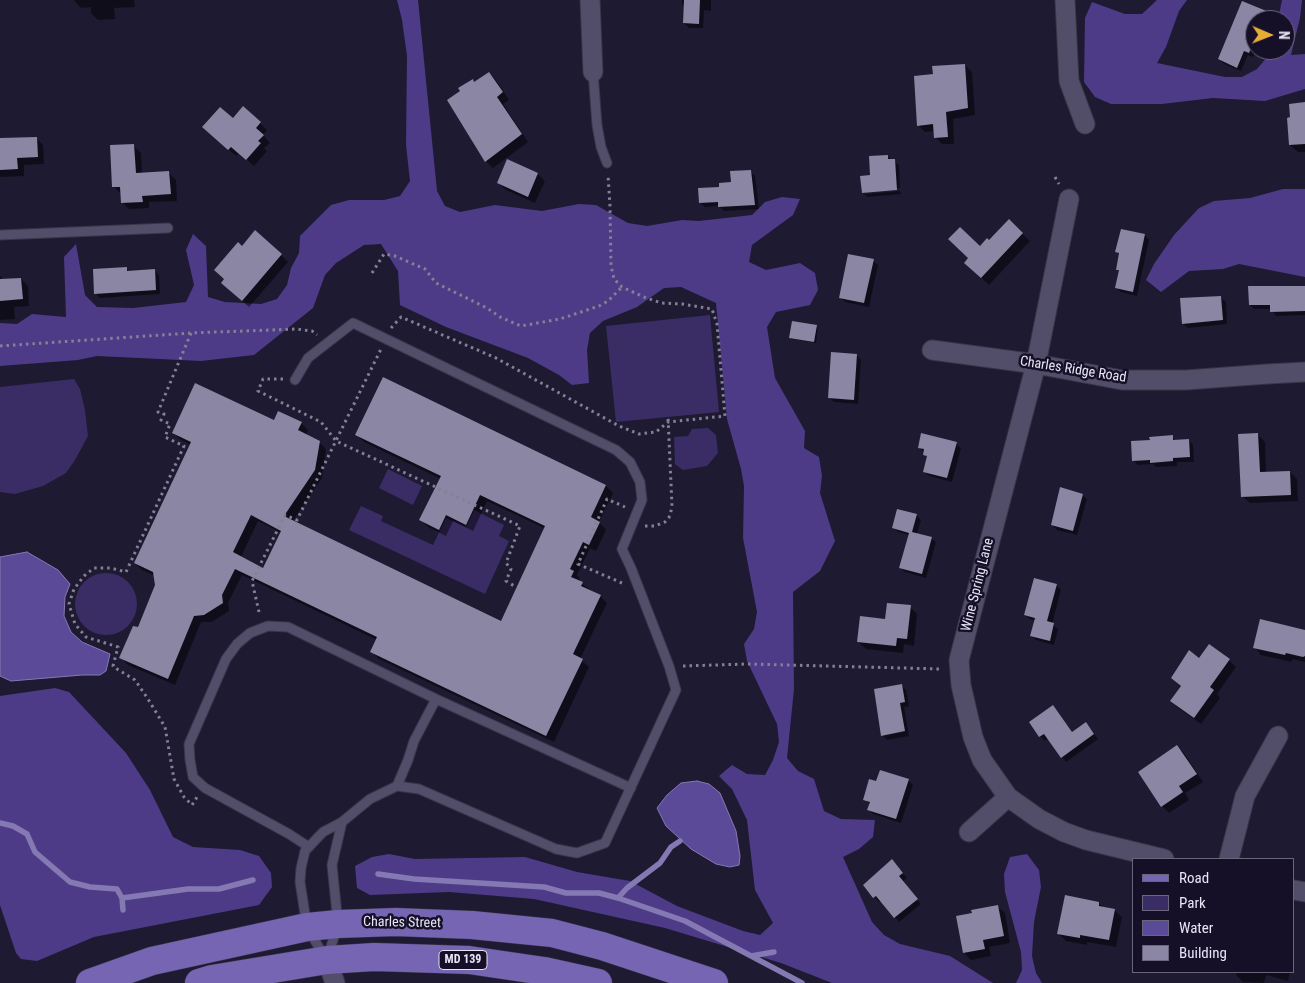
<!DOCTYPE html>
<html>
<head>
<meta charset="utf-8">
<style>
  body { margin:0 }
  #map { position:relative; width:1305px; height:983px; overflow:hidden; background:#1e1a31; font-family:"Roboto Condensed",sans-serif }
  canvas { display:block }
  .legend { position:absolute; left:1132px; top:858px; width:162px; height:115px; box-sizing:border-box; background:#151027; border:1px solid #69667a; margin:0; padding:6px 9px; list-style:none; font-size:15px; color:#e8e6f6 }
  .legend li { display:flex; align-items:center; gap:10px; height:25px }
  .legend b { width:25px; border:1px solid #69667a }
  .north { position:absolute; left:1245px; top:10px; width:50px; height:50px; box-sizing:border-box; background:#151027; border:1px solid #69667a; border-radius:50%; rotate:91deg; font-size:14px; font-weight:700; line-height:20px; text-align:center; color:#e8e6f6 }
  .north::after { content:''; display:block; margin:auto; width:18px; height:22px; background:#e6ad36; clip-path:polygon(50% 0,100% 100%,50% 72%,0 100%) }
</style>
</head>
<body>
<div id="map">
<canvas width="1305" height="983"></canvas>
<ul class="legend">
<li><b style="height:6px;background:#7565b2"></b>Road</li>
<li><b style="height:14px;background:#3a2d66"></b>Park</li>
<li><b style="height:14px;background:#5b4a97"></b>Water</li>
<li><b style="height:14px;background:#8a86a3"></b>Building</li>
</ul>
<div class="north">N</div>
</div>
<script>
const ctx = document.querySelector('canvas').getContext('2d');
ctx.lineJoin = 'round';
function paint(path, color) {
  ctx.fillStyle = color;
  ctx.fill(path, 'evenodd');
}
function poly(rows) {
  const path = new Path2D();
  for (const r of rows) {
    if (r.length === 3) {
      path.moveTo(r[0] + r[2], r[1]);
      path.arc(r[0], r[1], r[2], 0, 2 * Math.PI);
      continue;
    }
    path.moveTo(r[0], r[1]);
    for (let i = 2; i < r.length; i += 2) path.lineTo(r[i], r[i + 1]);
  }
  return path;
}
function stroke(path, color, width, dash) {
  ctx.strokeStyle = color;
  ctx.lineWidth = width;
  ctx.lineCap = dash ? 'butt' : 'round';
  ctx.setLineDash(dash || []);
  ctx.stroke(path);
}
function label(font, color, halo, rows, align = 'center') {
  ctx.font = font + ' "Roboto Condensed",sans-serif';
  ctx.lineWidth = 5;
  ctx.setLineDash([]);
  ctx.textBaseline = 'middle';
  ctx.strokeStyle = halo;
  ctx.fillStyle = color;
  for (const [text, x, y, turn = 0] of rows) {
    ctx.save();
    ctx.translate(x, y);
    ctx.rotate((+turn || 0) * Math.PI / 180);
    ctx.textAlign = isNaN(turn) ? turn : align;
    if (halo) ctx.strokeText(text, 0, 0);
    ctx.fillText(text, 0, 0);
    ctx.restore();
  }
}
paint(poly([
  [710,315,719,412,616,422,606,326],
  [74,379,80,389,85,410,88,436,75,460,66,473,43,486,15,494,0,492,0,387],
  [708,428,716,435,718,453,707,466,683,470,675,464,674,437,688,436,692,429],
  [388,469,422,486,413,505,379,488],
  [361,506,383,516,381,521,433,545,446,518,466,527,474,510,504,525,499,536,509,541,485,594,349,530],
  [106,604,31]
]), '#3a2d66');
paint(poly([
  [397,0,418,0,437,191,445,206,460,212,495,205,542,211,579,204,596,205,628,223,647,226,682,220,699,221,752,215,765,202,782,197,800,199,793,215,752,245,749,262,766,270,800,263,815,273,818,290,810,305,776,312,767,327,775,378,805,431,804,448,819,457,822,476,820,493,835,541,820,571,793,592,794,689,787,758,798,771,814,779,824,811,841,819,875,820,873,837,859,849,843,857,872,922,884,935,900,944,950,956,993,983,832,983,781,963,665,928,534,899,449,892,370,895,357,888,355,866,372,857,389,854,415,859,525,857,577,872,630,881,677,906,743,931,760,935,773,923,755,890,747,820,732,789,719,776,732,765,747,774,765,775,773,760,779,742,777,724,747,661,744,644,754,629,757,612,743,538,744,486,741,469,727,419,716,303,681,287,664,288,637,307,603,321,590,333,587,350,589,383,572,385,559,375,528,358,446,327,400,305,398,271,381,244,364,245,336,263,325,275,313,308,254,355,201,361,97,356,78,360,0,366,0,323,17,324,32,314,66,317,64,257,76,244,85,295,97,307,133,308,186,302,194,285,186,250,193,234,206,246,208,297,225,302,261,304,277,299,287,285,291,268,299,253,300,236,331,205,349,200,384,200,400,196,410,181,406,145,407,56,402,20],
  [1157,0,1187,0,1179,11,1166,47,1157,63,1225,77,1242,77,1257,69,1268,56,1270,50,1285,50,1285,20,1278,20,1282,0,1302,0,1300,18,1291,55,1305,54,1305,89,1265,101,1213,98,1162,104,1111,104,1095,97,1084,82,1085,18,1092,2,1125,14,1142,14],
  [1283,189,1305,189,1305,277,1239,264,1223,269,1189,271,1161,292,1146,280,1154,264,1174,235,1199,208,1214,201,1250,198],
  [55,688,69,692,126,753,150,790,173,837,193,847,240,850,259,856,271,873,272,887,259,905,94,937,37,961,21,959,16,953,0,905,0,696],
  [1027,854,1039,870,1041,887,1034,922,1032,956,1036,973,1042,983,1016,983,1022,970,1021,952,1005,892,1004,874,1010,857]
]), '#4d3b87');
const water = poly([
  [27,552,58,570,70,584,65,597,64,616,71,632,82,642,110,654,106,671,100,675,82,675,11,681,0,676,0,557,27,552],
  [697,781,709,784,720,793,736,831,740,856,739,865,730,867,716,864,691,849,666,826,657,808,667,795,681,783,697,781]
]);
paint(water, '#5b4a97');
stroke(water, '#8579b4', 1);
paint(poly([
  [74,0,134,0,135,7,114,8,115,19,98,20,91,13,91,7,81,8],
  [682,0,711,0,711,11,704,10,703,28,689,28,684,23,685,8,682,4],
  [1243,3,1270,17,1268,20,1255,20,1256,50,1253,57,1248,55,1241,71,1224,64,1219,59],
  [965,65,972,72,975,115,953,119,954,144,942,144,935,137,935,131,925,132,918,125,934,75],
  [489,73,496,80,509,100,503,104,528,142,493,168,486,161,449,100],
  [1305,104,1305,152,1298,152,1290,145,1292,118],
  [244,108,267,130,263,135,270,143,264,148,267,151,254,166,239,153,236,156,211,134,233,120],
  [36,138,43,145,44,164,24,165,24,176,0,177,0,140],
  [134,146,141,153,142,174,169,173,176,180,177,201,149,202,149,208,129,209,122,202,121,194,114,187],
  [887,156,899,165,900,188,865,192,865,194,900,191,901,194,867,197,863,193,871,176],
  [750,171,755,176,759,209,724,211,719,206,705,207,700,203,720,188,732,184],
  [538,174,545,181,535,203,506,190,498,183],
  [1009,221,1030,241,989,285,966,263],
  [1145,235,1149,240,1137,296,1121,292,1116,288,1120,272,1117,269,1120,255,1117,252],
  [242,248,281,255,288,262,249,307,230,290],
  [873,261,878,265,869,307,845,302,840,297],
  [126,268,130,272,154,270,159,275,160,294,100,298,95,293],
  [0,276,4,280,21,279,28,286,29,306,14,307,15,319,0,320],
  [1305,288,1305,315,1276,316,1271,309,1254,309,1250,305],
  [1221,298,1226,302,1227,324,1188,328,1183,324],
  [816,326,818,328,816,343,792,339,790,338],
  [857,356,861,360,858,404,834,402,829,397],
  [383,379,606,486,613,493,599,522,606,530,596,551,590,548,577,575,580,579,579,582,600,596,607,603,580,659,589,667,554,742,379,659,372,652,377,640,242,575,228,603,229,611,212,622,201,622,175,685,128,665,121,658,138,629,156,586,155,576,142,570,135,563,191,445,181,440,173,433,275,422,301,423,308,430,306,435,319,442,326,449,322,478,292,522,501,622,546,529,487,501,473,531,453,521,446,536,428,527,421,520,441,479,364,442,357,435],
  [258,521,282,533,264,570,241,557],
  [1258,435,1265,442,1266,473,1290,472,1297,479,1298,501,1250,503,1242,496],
  [1172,437,1176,441,1189,440,1193,445,1194,462,1177,462,1177,466,1156,467,1153,464,1138,465,1133,460,1151,441],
  [956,444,961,448,952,482,929,476,924,472,928,458,919,447],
  [1082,495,1087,499,1077,535,1057,530,1052,525],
  [916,515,921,520,917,534,931,538,936,542,926,578,905,572,900,568,909,535,898,532,894,528],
  [1056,585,1061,590,1052,624,1058,629,1054,645,1036,640,1031,636,1035,621,1030,619,1025,615],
  [910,607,917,614,914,646,904,644,903,653,866,649,858,642,886,620],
  [1305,631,1305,662,1292,659,1292,662,1261,655,1254,647],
  [1200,659,1229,660,1236,667,1217,694,1220,698,1201,724,1178,708,1171,701,1181,687,1172,678],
  [901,685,906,690,909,706,904,707,909,736,887,740,882,735],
  [1053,707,1073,733,1090,728,1098,739,1066,762,1048,738,1045,741,1040,736],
  [1177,746,1184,753,1203,782,1185,793,1189,800,1169,813,1162,806],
  [908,780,913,785,901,823,873,814,868,809,870,804,865,799,877,783],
  [896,865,907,878,902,882,921,904,899,922,881,900,879,902,864,885],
  [1099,903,1104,908,1114,910,1122,917,1116,947,1087,942,1087,945,1066,941,1059,934],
  [997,906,1005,913,1010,943,989,947,991,956,971,960,964,953],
  [1237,972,1290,972,1288,981,1266,975,1264,983,1243,982,1236,975]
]), '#0007');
stroke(poly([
  [0,823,13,826,27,834,35,852,70,882,90,887,117,889,122,898,123,910],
  [378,874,414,879,544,887,566,893,599,893,618,898,685,921,802,983],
  [122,898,188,889,219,889,253,880],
  [618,898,627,888,660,863,671,847,680,841],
  [751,956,774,952]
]), '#8579b4', 5.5);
paint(poly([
  [684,0,700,0,699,24,683,23],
  [1242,1,1286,19,1255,20,1255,38,1249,53,1244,51,1237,68,1218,59],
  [965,64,968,108,946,112,948,137,934,138,933,124,917,126,914,76,933,74,932,66],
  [489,72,503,92,497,97,522,134,485,162,447,100,460,91,458,88,473,79,474,82],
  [1305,102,1305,144,1289,145,1287,118,1290,117,1289,104],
  [243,106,261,122,256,128,264,135,258,141,261,143,246,160,231,147,228,150,202,127,220,107,233,118],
  [37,137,38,157,17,158,18,169,0,170,0,138],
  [134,144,136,173,169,171,171,194,142,196,143,202,121,203,120,187,112,187,110,145],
  [888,155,888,159,895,159,897,190,862,193,860,176,870,175,869,156],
  [507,159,538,173,528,197,497,183],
  [751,170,755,205,718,207,718,202,699,203,698,188,719,187,719,183,731,182,730,171],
  [1009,219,1023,233,981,278,964,263,968,258,948,239,960,227,980,246,987,238,989,240],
  [1121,229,1145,234,1133,292,1115,288,1119,270,1116,270,1119,253,1115,252],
  [255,230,282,254,242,301,221,283,224,279,214,270,238,242,242,246],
  [848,254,874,259,864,303,839,298],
  [127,267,127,271,155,269,156,290,94,294,93,269],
  [21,278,23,299,0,301,0,279],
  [1248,286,1305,286,1305,311,1270,312,1270,305,1249,305],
  [1221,296,1223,320,1182,324,1180,298],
  [792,321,817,325,814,342,789,338],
  [831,352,857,354,854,400,828,398],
  [383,377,606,485,591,517,600,522,589,545,583,542,570,569,574,571,571,577,583,582,581,586,601,595,573,654,583,659,546,736,370,652,377,637,235,569,222,595,223,603,204,615,194,616,168,679,119,658,133,626,138,627,155,585,153,572,134,563,191,442,172,433,195,383,274,420,278,411,302,422,298,430,320,441,315,470,284,516,501,621,545,526,480,495,466,525,446,515,439,530,419,520,441,476,355,435],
  [251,515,281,531,263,568,233,552],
  [921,433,957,442,947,478,923,472,927,456,923,455,924,449,918,448],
  [1258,433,1260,472,1290,471,1291,495,1241,497,1238,434],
  [1173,435,1173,440,1189,439,1190,457,1173,458,1173,461,1150,463,1150,460,1132,461,1131,441,1150,440,1149,437],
  [1060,487,1083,494,1073,531,1051,525],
  [897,509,917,514,912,532,932,537,922,574,899,568,909,533,892,528],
  [1034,578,1057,584,1047,621,1054,623,1050,641,1030,636,1035,618,1042,620,1024,615],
  [887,603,911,605,907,639,897,638,896,646,857,642,860,616,885,619],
  [1260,619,1305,630,1305,656,1303,657,1286,653,1285,655,1253,648],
  [1209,644,1230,659,1210,687,1214,690,1194,718,1170,701,1181,686,1171,678,1189,650,1199,658],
  [902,684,905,702,900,703,905,731,881,736,874,689],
  [1053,705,1072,732,1086,722,1094,734,1061,758,1044,734,1039,737,1029,722],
  [1177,745,1197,774,1179,786,1183,792,1161,807,1138,772],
  [880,770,909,779,896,819,867,810,870,802,863,800,869,779,876,781],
  [892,859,903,873,899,876,918,899,894,918,876,896,873,898,863,885],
  [1065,895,1099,902,1099,906,1115,909,1109,940,1080,935,1080,938,1057,934],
  [998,905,1004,936,983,940,985,949,963,953,956,916,972,913,971,910]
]), '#8a86a3');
const service = poly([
  [593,72,597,125,601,147,607,163],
  [0,235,168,228],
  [295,380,308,358,353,323,616,450,630,462,640,482,642,500,622,549,631,568,669,666,676,690,605,843,577,853,556,849,419,789,397,786,370,799,342,822,323,832,305,851,301,868,300,882,307,927,324,956],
  [397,786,408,760,414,741,436,699],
  [309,847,289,834,205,788,193,777,190,760,189,744,226,659,237,644,250,633,268,626,288,627,436,699,631,788],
  [328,956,338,924,332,865,342,822]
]);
const minor = poly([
  [590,0,593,72],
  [1065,0,1069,81,1085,124],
  [1069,199,1036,364,959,660,961,685,973,737,982,760,1008,797,1039,819,1064,832,1086,840,1164,859],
  [932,350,1036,364,1122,380,1186,380,1267,374,1305,372],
  [969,832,1008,797],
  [1229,859,1245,796,1278,736],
  [1294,890,1305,892],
  [327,960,335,983]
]);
const primary = poly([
  [90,983,152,961,307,927,338,924,396,922,472,925,552,933,602,946,714,983],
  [199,983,212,979,327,960,374,957,469,960,544,971,598,983]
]);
stroke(service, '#3a3649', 11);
stroke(minor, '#3a3649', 21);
stroke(primary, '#3a3649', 29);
stroke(poly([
  [1055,177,1059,184],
  [372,273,384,254,395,256,425,269,436,283,487,308,500,317,521,326,560,319,599,306,608,301,622,287],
  [391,328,401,317,496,358,619,426,639,434,656,432,668,422,725,416,717,324,712,309,682,304,662,303,646,298,622,287,614,279,611,266,610,206,608,175],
  [191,333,158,412,164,414,161,420,170,424,165,437,184,446,126,572,111,568,94,568,84,576,74,589,69,604,75,624,86,637,118,647,113,666,117,669,135,680,148,699,165,727,174,779,184,797,192,805,197,797],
  [0,346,191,333,296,329,312,331,317,335],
  [283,379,263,379,258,391,321,422,336,441,520,526,506,563,511,569,506,581,516,587],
  [645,526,655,526,665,522,670,516,672,506,668,417],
  [622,583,578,564,607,499,625,507],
  [259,612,252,581,285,515,297,520,381,349],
  [683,666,747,664,941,669]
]), '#848195', 3, [2.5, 4]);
stroke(service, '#524e69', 9);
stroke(minor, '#524e69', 19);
stroke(primary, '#7565b2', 28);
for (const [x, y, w] of [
  [463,960,48]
]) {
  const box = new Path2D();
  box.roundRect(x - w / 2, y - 9.5, w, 19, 4);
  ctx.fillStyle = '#151027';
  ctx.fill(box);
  stroke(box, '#e8e6f6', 1);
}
label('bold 12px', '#e8e6f6', null, [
  ["MD 139",463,960]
]);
label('14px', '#e8e6f6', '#151027', [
  ["Charles Ridge Road",1073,370,9],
  ["Wine Spring Lane",978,585,-76],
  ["Charles Street",402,923,1]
]);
</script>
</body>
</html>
